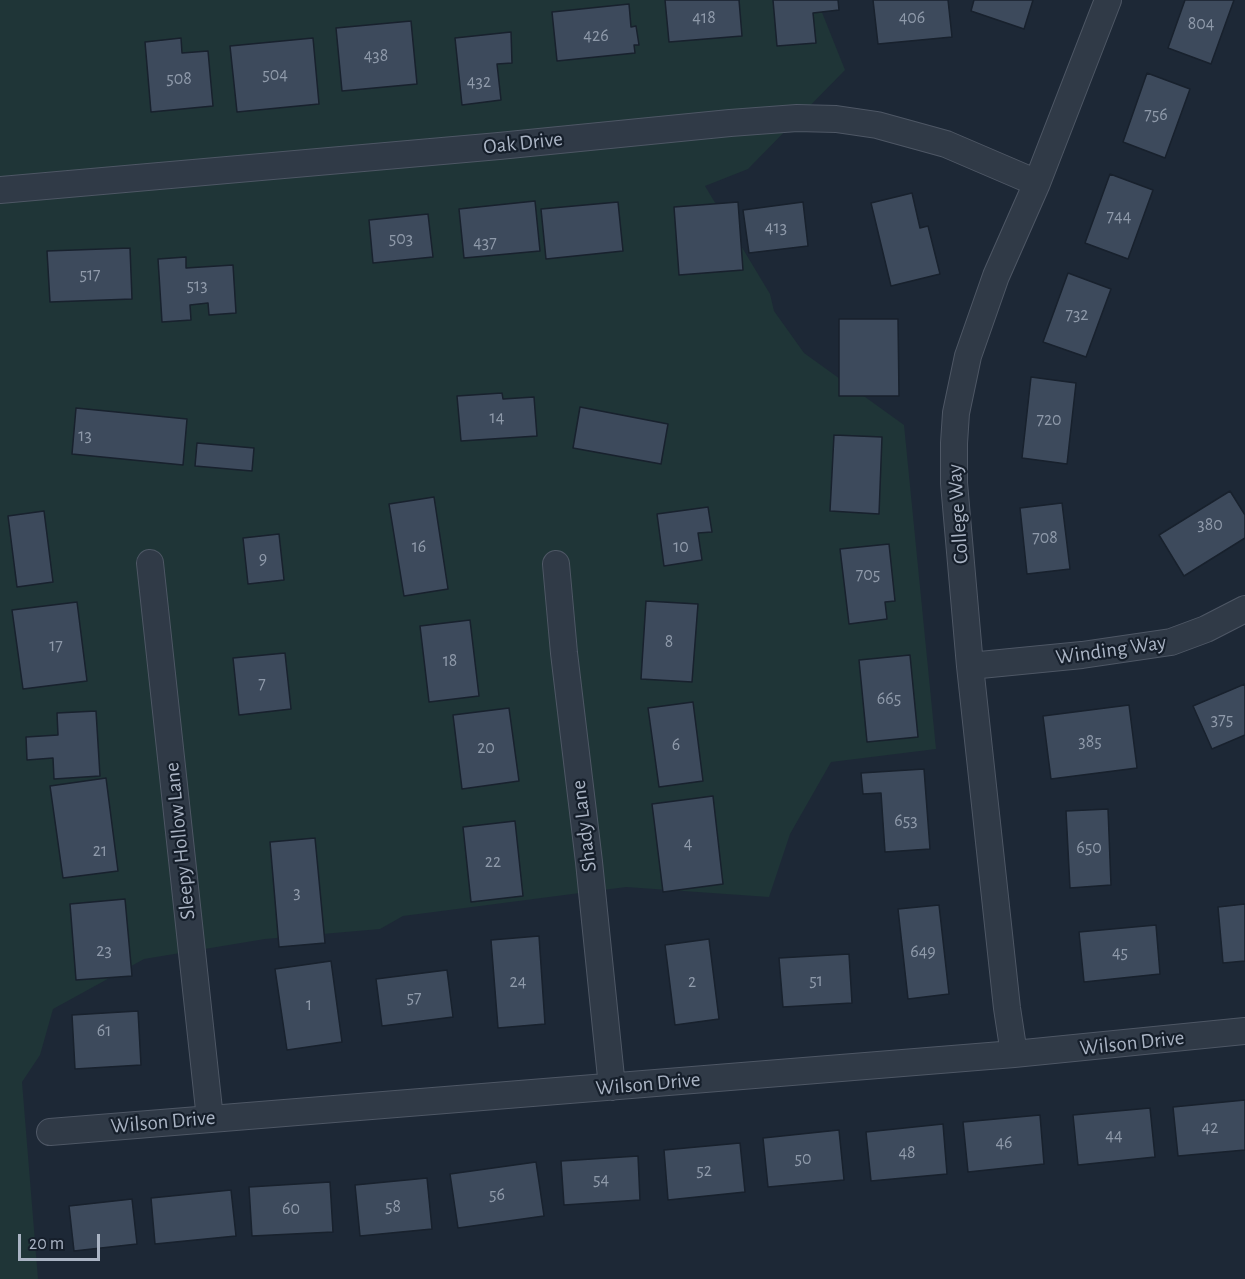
<!DOCTYPE html>
<html>
<head>
<meta charset="utf-8">
<style>
  body { margin:0 }
  #map { position:relative; width:1245px; height:1279px; overflow:hidden; background:#1d2836; font-family:"Alegreya Sans",sans-serif }
  canvas { display:block }
  .scale { position:absolute; left:18px; top:1234px; width:82px; height:27px; box-sizing:border-box; border:3px solid #aab4c4; border-top:0; padding-left:8px; font-size:18px; line-height:21px; white-space:nowrap; color:#aab4c4; -webkit-text-stroke:4px #161f2b; paint-order:stroke }
</style>
</head>
<body>
<div id="map">
<canvas width="1245" height="1279"></canvas>
<div class="scale">20 m</div>
</div>
<script>
const ctx = document.querySelector('canvas').getContext('2d');
ctx.lineJoin = 'round';
function paint(path, color) {
  ctx.fillStyle = color;
  ctx.fill(path, 'evenodd');
}
function poly(rows) {
  const path = new Path2D();
  for (const r of rows) {
    path.moveTo(r[0], r[1]);
    for (let i = 2; i < r.length; i += 2) path.lineTo(r[i], r[i + 1]);
  }
  return path;
}
function stroke(path, color, width, dash) {
  ctx.strokeStyle = color;
  ctx.lineWidth = width;
  ctx.lineCap = dash ? 'butt' : 'round';
  ctx.setLineDash(dash || []);
  ctx.stroke(path);
}
function label(font, color, halo, rows, align = 'center') {
  ctx.font = font + ' "Alegreya Sans",sans-serif';
  ctx.lineWidth = 4.5;
  ctx.setLineDash([]);
  ctx.textBaseline = 'middle';
  ctx.strokeStyle = halo;
  ctx.fillStyle = color;
  for (const [text, x, y, turn = 0] of rows) {
    ctx.save();
    ctx.translate(x, y);
    ctx.rotate((+turn || 0) * Math.PI / 180);
    ctx.textAlign = isNaN(turn) ? turn : align;
    if (halo) ctx.strokeText(text, 0, 0);
    ctx.fillText(text, 0, 0);
    ctx.restore();
  }
}
paint(poly([
  [0,0,817,0,845,70,748,169,705,186,770,294,774,311,804,353,904,425,936,749,831,762,790,834,769,897,626,887,403,916,380,929,265,939,144,959,53,1009,40,1055,22,1082,38,1279,0,1279]
]), '#1f3537');
const building = poly([
  [665,0,739,0,742,36,669,42,665,0],
  [773,0,838,0,839,10,813,13,816,43,777,46,773,0],
  [873,0,948,0,952,37,878,44,873,0],
  [974,0,1033,0,1024,29,971,11,974,0],
  [1185,0,1234,0,1211,64,1168,48,1185,0],
  [629,4,631,27,636,26,639,45,634,45,635,53,557,61,552,12,629,4],
  [411,21,417,84,342,91,336,28,411,21],
  [511,32,512,63,497,64,501,100,462,105,455,38,511,32],
  [181,38,182,53,208,51,213,106,151,112,145,42,181,38],
  [313,38,319,104,237,112,230,46,313,38],
  [1147,73,1190,89,1165,158,1123,142,1147,73],
  [1110,174,1153,190,1128,259,1085,243,1110,174],
  [912,193,920,228,928,226,940,274,891,286,871,203,912,193],
  [535,201,540,251,464,258,459,209,535,201],
  [618,202,623,251,546,259,541,209,618,202],
  [738,202,743,270,679,275,674,207,738,202],
  [803,202,808,246,749,253,743,210,803,202],
  [428,214,433,257,373,263,369,220,428,214],
  [130,248,132,299,50,302,47,251,130,248],
  [186,257,186,268,233,265,236,313,209,315,208,303,190,305,191,320,162,322,158,259,186,257],
  [1068,273,1111,289,1086,357,1043,342,1068,273],
  [839,319,898,319,899,396,839,396,839,319],
  [1031,377,1076,383,1067,464,1022,458,1031,377],
  [502,393,503,399,534,397,537,436,461,441,457,396,502,393],
  [580,407,668,424,661,464,573,448,580,407],
  [76,408,187,419,183,465,72,454,76,408],
  [834,435,882,437,879,514,830,511,834,435],
  [197,443,254,448,252,471,195,466,197,443],
  [1230,491,1245,515,1245,538,1184,576,1159,535,1230,491],
  [434,497,448,589,404,596,389,504,434,497],
  [1062,503,1070,569,1027,574,1020,508,1062,503],
  [708,507,712,532,698,533,702,560,664,566,657,514,708,507],
  [44,511,53,582,17,587,8,516,44,511],
  [279,534,284,580,248,584,243,538,279,534],
  [889,544,895,601,885,602,887,619,849,624,840,549,889,544],
  [646,601,698,604,692,682,641,679,646,601],
  [77,602,87,681,23,689,12,610,77,602],
  [470,620,479,696,429,702,420,626,470,620],
  [285,653,291,709,239,715,233,658,285,653],
  [910,655,918,737,867,742,859,660,910,655],
  [1245,684,1245,735,1212,749,1193,706,1245,684],
  [693,702,703,781,659,787,648,708,693,702],
  [1129,705,1137,768,1051,779,1043,716,1129,705],
  [509,708,519,781,462,789,453,715,509,708],
  [96,711,100,776,54,779,53,758,27,760,26,737,58,735,57,713,96,711],
  [924,769,930,849,885,852,881,793,863,794,861,773,924,769],
  [106,778,118,871,63,878,50,786,106,778],
  [713,796,723,884,663,892,652,804,713,796],
  [1108,809,1111,885,1070,888,1066,811,1108,809],
  [515,821,523,896,471,902,463,827,515,821],
  [315,838,325,943,279,947,270,842,315,838],
  [125,899,132,976,76,980,70,904,125,899],
  [1245,904,1245,961,1223,963,1218,907,1245,904],
  [939,905,949,994,908,999,898,909,939,905],
  [1156,925,1160,974,1084,982,1079,932,1156,925],
  [539,936,545,1024,498,1028,491,940,539,936],
  [709,939,719,1019,675,1025,665,945,709,939],
  [849,954,852,1003,783,1007,779,958,849,954],
  [331,961,342,1042,287,1050,275,969,331,961],
  [447,970,453,1017,382,1026,376,979,447,970],
  [138,1011,141,1065,75,1069,72,1015,138,1011],
  [1245,1100,1245,1150,1178,1156,1173,1107,1245,1100],
  [1150,1108,1155,1157,1078,1165,1073,1115,1150,1108],
  [1040,1115,1044,1164,968,1172,963,1122,1040,1115],
  [943,1124,947,1174,871,1181,866,1132,943,1124],
  [839,1130,844,1180,768,1187,763,1138,839,1130],
  [740,1143,745,1192,668,1200,664,1150,740,1143],
  [638,1156,640,1200,564,1205,561,1161,638,1156],
  [536,1162,544,1216,458,1228,450,1174,536,1162],
  [427,1178,432,1229,360,1236,355,1185,427,1178],
  [330,1182,333,1232,252,1236,249,1187,330,1182],
  [231,1190,236,1236,155,1244,151,1198,231,1190],
  [132,1199,137,1244,74,1251,69,1206,132,1199]
]);
paint(building, '#3d4a5c');
stroke(building, '#18212d', 1.5);
const minor = poly([
  [0,190,499,146,730,123,797,118,836,119,877,125,946,144,1037,183],
  [150,563,210,1119],
  [556,564,564,653,589,862,612,1087],
  [970,666,1082,655,1171,642,1206,629,1245,609],
  [1014,1054,1007,1008,970,666,954,483,954,443,956,413,968,356,996,276,1037,183,1108,0],
  [50,1132,1014,1054,1245,1031]
]);
stroke(minor, '#4e5765', 28);
stroke(minor, '#303a47', 26);
label('18px', '#8f9aaa', null, [
  ["418",704,18],
  ["406",912,18],
  ["804",1201,24],
  ["426",596,36],
  ["438",376,56],
  ["504",275,75],
  ["508",179,79],
  ["432",479,82],
  ["756",1156,115],
  ["744",1119,217],
  ["413",776,228],
  ["503",401,239],
  ["437",485,243],
  ["517",90,275],
  ["513",197,286],
  ["732",1077,315],
  ["14",497,418],
  ["720",1049,420],
  ["13",85,436],
  ["380",1210,525],
  ["708",1045,538],
  ["16",419,547],
  ["10",681,547],
  ["9",263,559],
  ["705",868,575],
  ["8",669,642],
  ["17",56,646],
  ["18",450,661],
  ["7",262,684],
  ["665",889,699],
  ["375",1222,720],
  ["385",1090,742],
  ["6",676,745],
  ["20",486,748],
  ["653",906,821],
  ["4",688,844],
  ["650",1089,848],
  ["21",100,851],
  ["22",493,862],
  ["3",297,893],
  ["23",104,951],
  ["649",923,952],
  ["45",1120,953],
  ["51",816,981],
  ["24",518,982],
  ["2",692,982],
  ["57",414,998],
  ["1",309,1005],
  ["61",104,1031],
  ["42",1210,1128],
  ["44",1114,1136],
  ["46",1004,1143],
  ["48",907,1153],
  ["50",803,1159],
  ["52",704,1171],
  ["54",601,1180],
  ["56",497,1195],
  ["58",393,1207],
  ["60",291,1209]
]);
label('21px', '#aab4c4', '#161f2b', [
  ["Oak Drive",523,143,-6],
  ["College Way",958,514,-94],
  ["Winding Way",1111,650,-8],
  ["Shady Lane",584,826,-97],
  ["Sleepy Hollow Lane",180,841,-96],
  ["Wilson Drive",1132,1043,-6],
  ["Wilson Drive",648,1084,-5],
  ["Wilson Drive",163,1122,-5]
]);
</script>
</body>
</html>
